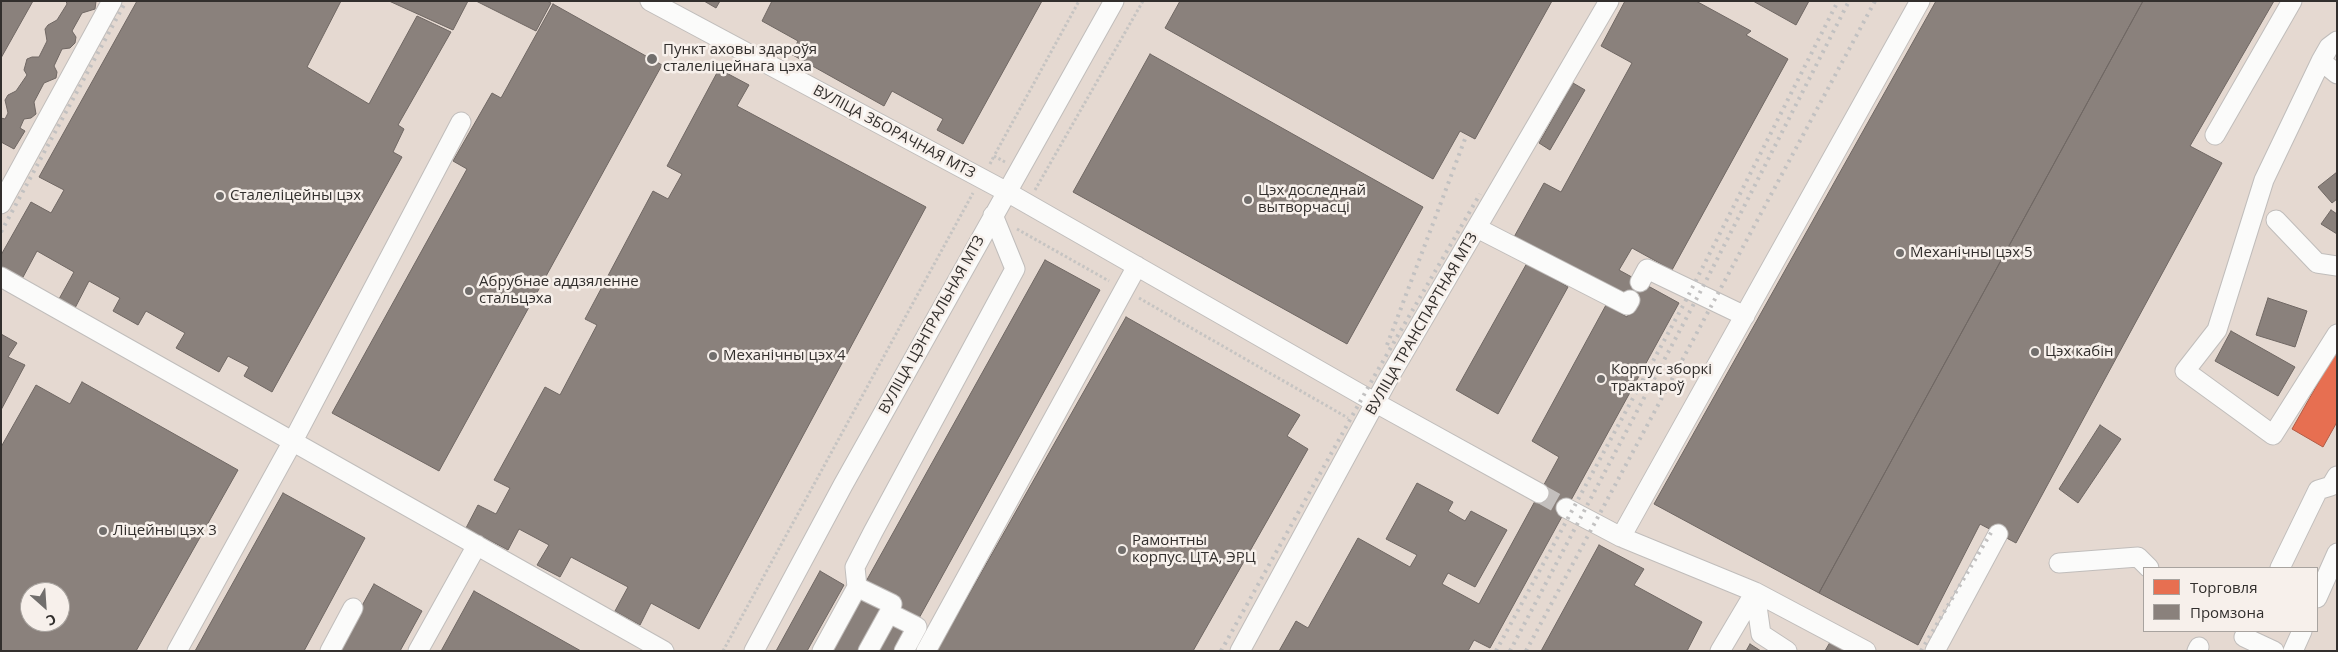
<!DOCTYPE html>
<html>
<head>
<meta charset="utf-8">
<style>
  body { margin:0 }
  #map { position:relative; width:2338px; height:652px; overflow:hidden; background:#e7e3e1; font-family:"Open Sans",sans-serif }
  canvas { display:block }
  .frame { position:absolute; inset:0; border:2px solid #322f2d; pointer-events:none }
  .legend { position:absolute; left:2143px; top:567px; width:175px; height:65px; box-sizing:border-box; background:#f7f0eb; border:1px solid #a8a39f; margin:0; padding:6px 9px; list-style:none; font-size:15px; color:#322f2d }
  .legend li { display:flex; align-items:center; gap:10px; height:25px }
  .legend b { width:25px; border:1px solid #a8a39f }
  .north { position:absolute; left:20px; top:582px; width:50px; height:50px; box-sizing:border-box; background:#f7f0eb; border:1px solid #a8a39f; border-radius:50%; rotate:154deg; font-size:14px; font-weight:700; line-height:20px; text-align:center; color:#322f2d }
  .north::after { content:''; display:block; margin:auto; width:18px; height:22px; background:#716e6c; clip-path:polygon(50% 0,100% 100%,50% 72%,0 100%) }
</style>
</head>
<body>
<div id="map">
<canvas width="2338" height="652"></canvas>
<div class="frame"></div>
<ul class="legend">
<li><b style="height:14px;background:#e76f51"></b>Торговля</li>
<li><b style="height:14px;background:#8a817c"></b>Промзона</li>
</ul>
<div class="north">С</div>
</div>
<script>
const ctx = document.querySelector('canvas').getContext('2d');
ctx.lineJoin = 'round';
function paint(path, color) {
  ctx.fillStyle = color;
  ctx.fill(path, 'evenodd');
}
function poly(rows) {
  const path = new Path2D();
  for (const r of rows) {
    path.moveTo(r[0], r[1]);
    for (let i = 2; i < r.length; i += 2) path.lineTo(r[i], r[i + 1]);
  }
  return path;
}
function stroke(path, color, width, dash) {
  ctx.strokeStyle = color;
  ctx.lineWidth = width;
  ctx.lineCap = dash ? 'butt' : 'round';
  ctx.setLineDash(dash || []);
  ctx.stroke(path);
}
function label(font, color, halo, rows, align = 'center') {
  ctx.font = font + ' "Open Sans",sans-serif';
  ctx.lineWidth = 5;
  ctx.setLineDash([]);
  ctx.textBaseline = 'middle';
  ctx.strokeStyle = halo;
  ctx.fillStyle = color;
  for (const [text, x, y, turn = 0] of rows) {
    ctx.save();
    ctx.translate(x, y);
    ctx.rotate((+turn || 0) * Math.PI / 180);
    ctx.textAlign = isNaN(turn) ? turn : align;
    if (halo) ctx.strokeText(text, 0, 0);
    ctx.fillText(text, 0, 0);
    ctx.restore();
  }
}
paint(poly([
  [1,1,2337,1,2337,38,2324,72,2337,78,2337,651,1,651],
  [2144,568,2317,568,2317,631,2144,631],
  [30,592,60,592,60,622,30,622]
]), '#e5d9d1');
const shops = poly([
  [2337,350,2337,422,2323,447,2292,429,2337,350]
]);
paint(shops, '#e76f51');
stroke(shops, '#b15c46', 1);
const industry = poly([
  [1,1,33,1,1,58,1,1],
  [66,1,96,1,95,9,82,13,72,31,76,37,75,43,70,48,62,49,54,66,57,72,56,78,44,83,34,102,36,114,31,118,24,119,20,128,25,131,14,149,1,142,1,118,5,119,8,113,5,100,8,95,16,91,27,75,24,70,27,59,32,57,39,57,47,41,45,29,48,25,57,20,67,4,66,1],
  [137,1,341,1,307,67,369,104,417,16,451,32,398,125,404,129,393,152,402,157,272,392,244,376,249,367,228,356,219,372,176,348,185,333,146,311,138,325,113,311,120,298,89,281,75,308,59,299,74,272,37,251,22,279,1,267,1,255,31,202,51,213,64,190,39,177,137,1],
  [389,1,468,1,453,30,389,1],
  [476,1,547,1,551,3,536,31,476,1],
  [704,1,720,1,716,8,704,1],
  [772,1,1042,1,963,144,937,130,943,119,892,91,884,106,791,54,798,41,762,21,772,1],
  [1180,1,1552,1,1475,139,1460,131,1433,179,1165,28,1180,1],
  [1625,1,1696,1,1751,31,1746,35,1788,59,1672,270,1632,248,1619,270,1679,303,1490,648,1474,640,1468,651,1279,651,1296,621,1308,628,1358,538,1410,567,1417,555,1386,539,1417,483,1453,502,1448,511,1465,521,1471,511,1507,530,1475,587,1448,573,1442,584,1479,604,1559,457,1532,441,1606,305,1627,317,1635,303,1514,237,1544,183,1561,192,1632,63,1601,46,1625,1],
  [1753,1,1809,1,1796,25,1753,1],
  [1936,1,2143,1,1819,593,1654,504,1936,1],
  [2143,1,2274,1,2190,146,2222,163,2016,543,1980,524,1918,645,1819,593,2143,1],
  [553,4,662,65,439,471,332,413,467,169,453,161,492,93,501,98,553,4],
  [1150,54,1423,207,1347,344,1073,192,1150,54],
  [719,69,749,85,737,106,926,207,699,629,651,603,640,625,615,611,628,587,571,557,560,577,537,565,549,545,519,529,508,550,466,528,478,505,496,514,510,488,494,480,545,387,560,395,597,325,585,319,653,191,668,199,682,174,667,166,719,69],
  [1573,83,1585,90,1550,150,1539,143,1573,83],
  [2337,172,2337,199,2332,203,2318,187,2337,172],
  [2331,210,2337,214,2337,234,2321,224,2331,210],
  [1045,260,1100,290,918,620,895,609,864,585,1045,260],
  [1527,263,1568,287,1498,414,1456,390,1527,263],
  [2268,298,2307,311,2295,347,2256,335,2268,298],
  [1126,317,1300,415,1287,436,1308,449,1193,651,937,651,1126,317],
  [2231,331,2295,367,2278,396,2215,361,2231,331],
  [1,334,17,343,8,357,25,365,1,410,1,334],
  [82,382,238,470,136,651,1,651,1,447,36,385,70,404,82,382],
  [30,592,60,592,60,622,30,622,30,592],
  [2100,425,2121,439,2078,503,2059,489,2100,425],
  [283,493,365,538,304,651,195,651,283,493],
  [1599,545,1644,569,1634,585,1702,622,1687,651,1541,651,1599,545],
  [820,571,844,585,807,651,776,651,820,571],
  [374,584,422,611,400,651,337,651,374,584],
  [474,591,581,651,441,651,474,591],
  [856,597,883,610,859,651,827,651,856,597],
  [890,624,904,632,893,651,874,651,890,624],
  [1833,637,1858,651,1825,651,1833,637],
  [1750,644,1761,651,1746,651,1750,644]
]);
paint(industry, '#8a817c');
stroke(industry, '#706864', 1);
stroke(poly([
  [1539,493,1566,508]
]), '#c3bfbd', 19, [19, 9]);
const minor = poly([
  [650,1,1007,192,1376,403,1539,493],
  [2337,41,2329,47,2321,61,2264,180,2217,330,2185,371,2273,435,2337,334],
  [2321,61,2337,74],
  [2215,135,2292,1],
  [1,204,112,1],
  [2276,220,2317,263,2337,266],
  [1477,228,1627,305,1630,300],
  [1,277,664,651],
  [1640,282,1647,269,1745,316],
  [1566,508,1621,537,1755,592,1720,651],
  [1621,537,1920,1],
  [2059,563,2138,557,2149,568],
  [2280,568,2318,490,2331,486,2337,476],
  [857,587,855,567,873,532,1015,269,993,215],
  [1755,592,1866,651],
  [1755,592,1761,634,1787,651],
  [2317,598,2337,553],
  [2244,637,2274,651],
  [177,651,293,441,461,122],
  [330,651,353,608],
  [418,651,477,545],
  [754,651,843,485,1114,1],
  [822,651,857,587,892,604,889,613,917,627,904,651],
  [868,651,889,613],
  [926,651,1137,266],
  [1240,651,1387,381,1609,1],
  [1935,651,1998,534],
  [2197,651,2199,647],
  [2293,651,2302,631]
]);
stroke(minor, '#c0bdbb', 21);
stroke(poly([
  [1005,162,994,156,1079,1],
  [990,164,994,156],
  [1035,190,1143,1],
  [1017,229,1109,281],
  [1139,298,1348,418],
  [723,651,973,193]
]), '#c6c4c2', 3, [2.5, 2.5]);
stroke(minor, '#fbfbfa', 19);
stroke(poly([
  [1,232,126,1],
  [1387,345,1465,139],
  [1221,651,1375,375,1480,194],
  [1496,651,1685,302,1838,1],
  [1510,651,1707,279,1849,1],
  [1526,651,1875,1],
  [1921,651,1992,531]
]), '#c2c1c1', 4, [2.5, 5]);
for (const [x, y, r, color] of [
  [652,59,6,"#716e6c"],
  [220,196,5,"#716e6c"],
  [1248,200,5,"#716e6c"],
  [1900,253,5,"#716e6c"],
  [469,291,5,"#716e6c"],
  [2035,352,5,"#716e6c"],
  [713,356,5,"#716e6c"],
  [1601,379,5,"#716e6c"],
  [103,531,5,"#716e6c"],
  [1122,550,5,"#716e6c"]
]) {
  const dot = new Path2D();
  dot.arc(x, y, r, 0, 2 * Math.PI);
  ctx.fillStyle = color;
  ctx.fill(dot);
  stroke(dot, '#f7f0eb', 2);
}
label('15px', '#322f2d', '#f7f0eb', [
  ["Пункт аховы здароўя",663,50],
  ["сталеліцейнага цэха",663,67],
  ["Цэх доследнай",1258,191],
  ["вытворчасці",1258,208],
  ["Сталеліцейны цэх",230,196],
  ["Механічны цэх 5",1910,253],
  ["Абрубнае аддзяленне",479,282],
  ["стальцэха",479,299],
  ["Цэх кабін",2045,352],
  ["Механічны цэх 4",723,356],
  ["Корпус зборкі",1611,370],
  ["трактароў",1611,387],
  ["Ліцейны цэх 3",113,531],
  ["Рамонтны",1132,541],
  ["корпус. ЦТА, ЭРЦ",1132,558]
], 'left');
label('15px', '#322f2d', '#f7f0eb', [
  ["ВУЛІЦА ЗБОРАЧНАЯ МТЗ",894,132,28],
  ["ВУЛІЦА ТРАНСПАРТНАЯ МТЗ",1422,324,-60],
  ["ВУЛІЦА ЦЭНТРАЛЬНАЯ МТЗ",932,325,-61]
]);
</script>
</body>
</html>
